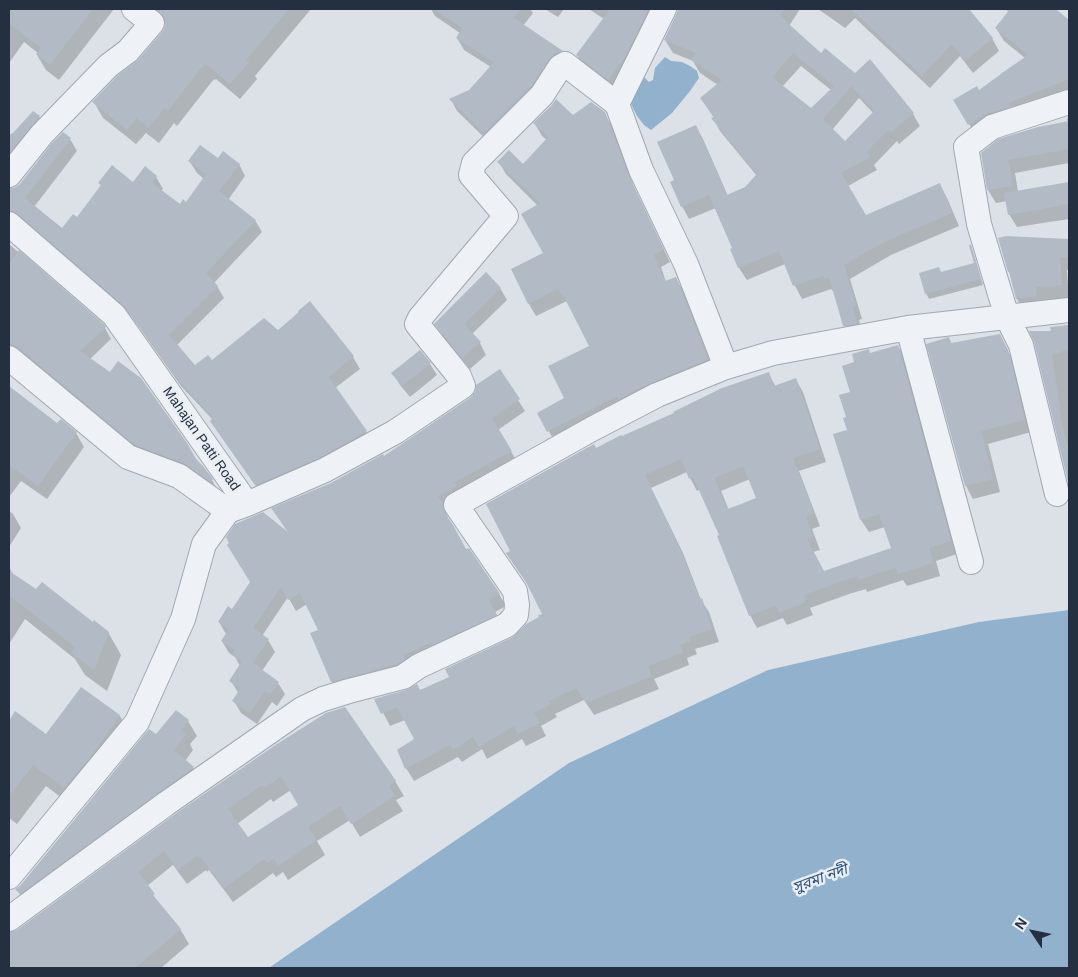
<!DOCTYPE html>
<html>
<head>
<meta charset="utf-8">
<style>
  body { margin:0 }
  #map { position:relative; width:1078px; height:977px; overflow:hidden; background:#dbe1e7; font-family:Helvetica,sans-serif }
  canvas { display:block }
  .frame { position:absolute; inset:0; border:10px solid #242f3f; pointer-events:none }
  .north { position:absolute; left:1008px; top:907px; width:50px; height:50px; -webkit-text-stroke:4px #eaeff5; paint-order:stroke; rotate:304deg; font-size:14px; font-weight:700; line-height:20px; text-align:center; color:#242f3f }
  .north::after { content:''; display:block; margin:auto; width:18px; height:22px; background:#242f3f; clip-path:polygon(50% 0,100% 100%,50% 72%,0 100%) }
</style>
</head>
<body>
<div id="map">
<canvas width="1078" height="977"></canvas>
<div class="frame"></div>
<div class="north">N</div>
</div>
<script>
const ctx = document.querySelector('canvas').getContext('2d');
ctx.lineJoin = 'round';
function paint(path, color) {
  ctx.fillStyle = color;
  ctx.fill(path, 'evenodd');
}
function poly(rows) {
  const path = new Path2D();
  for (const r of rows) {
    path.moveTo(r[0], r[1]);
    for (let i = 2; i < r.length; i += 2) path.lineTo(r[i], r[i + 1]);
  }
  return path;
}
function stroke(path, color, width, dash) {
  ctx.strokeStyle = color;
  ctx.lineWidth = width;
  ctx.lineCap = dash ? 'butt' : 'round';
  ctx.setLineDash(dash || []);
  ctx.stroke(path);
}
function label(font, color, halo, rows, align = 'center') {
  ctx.font = font + ' Helvetica,"Noto Sans Bengali",sans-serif';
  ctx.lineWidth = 5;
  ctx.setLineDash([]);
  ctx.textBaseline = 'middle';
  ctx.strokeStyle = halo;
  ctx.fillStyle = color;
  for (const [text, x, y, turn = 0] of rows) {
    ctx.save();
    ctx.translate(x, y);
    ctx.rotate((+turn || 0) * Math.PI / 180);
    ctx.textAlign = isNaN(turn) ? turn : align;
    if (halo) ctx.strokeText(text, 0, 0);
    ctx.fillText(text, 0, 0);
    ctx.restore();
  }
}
paint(poly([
  [665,57,671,61,682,62,690,66,697,71,699,78,690,91,672,113,651,130,644,125,637,116,627,96,642,75,649,82,653,80,655,68],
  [1069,610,1069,968,269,968,286,956,569,763,768,670,979,622]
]), '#92b1cc');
paint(poly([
  [9,9,114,9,59,80,46,70,37,55,38,53,24,42,9,63],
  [137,9,311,9,255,76,257,79,240,99,216,79,215,80,214,79,177,126,174,123,159,143,146,133,136,144,103,118,94,102,139,61,164,33,167,25,152,13],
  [431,9,530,9,533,13,523,26,562,52,568,63,492,145,457,111,451,99,470,91,491,67,464,50,457,38,460,33,435,16],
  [545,9,564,9,558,17],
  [589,9,668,9,616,92,584,68,577,55,604,19],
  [675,9,800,9,789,26,821,55,855,75,913,114,920,126,899,144,897,141,874,165,877,170,848,186,865,217,940,185,947,198,959,226,891,255,850,279,862,319,859,320,863,336,852,339,844,326,834,291,833,291,831,289,802,299,795,286,785,264,747,280,739,268,732,249,734,249,716,208,689,219,682,206,676,181,696,126,703,139,728,196,746,188,757,176,720,131,713,118,714,118,701,98,718,85,700,73,693,61,673,53,665,40,679,9],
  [801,66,831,90,811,110,782,87],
  [859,98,874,114,845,143,832,130],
  [818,9,967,9,992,38,999,51,973,73,960,56,930,88,855,18,845,28],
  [1005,9,1054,9,1069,22,1069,95,977,137,955,100,979,91,1025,58,1004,41,996,28,1009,12],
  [33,112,39,117,46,128,9,173,9,136,13,134],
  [604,113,612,126,635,190,670,262,661,267,666,282,676,278,683,291,714,372,556,444,539,413,566,399,590,347,567,301,536,316,529,304,513,270,545,254,538,206,506,174,499,162,523,166,547,140,542,136,535,124,573,116],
  [1069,118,1069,163,1015,173,1018,192,1069,184,1069,219,1017,227,1009,214,1007,201,996,203,988,190,982,153,1068,123,1067,119],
  [63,134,70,139,77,151,34,207,63,229,77,219,101,186,100,183,133,183,156,177,163,189,161,191,180,206,186,203,204,179,197,173,190,162,218,160,239,164,245,176,228,200,255,220,262,232,214,283,217,286,224,298,177,345,195,367,212,362,278,331,309,303,353,357,360,369,335,388,366,432,373,444,263,496,219,433,213,420,181,386,131,316,26,225,9,224,9,189,15,189,21,185],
  [1006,237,1069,241,1069,270,1067,270,1069,298,1043,300,1044,309,1025,312,1017,299,1011,275],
  [9,244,105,328,111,339,90,359,196,461,212,480,218,492,145,457,9,344],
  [971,247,973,252,983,285,929,299,926,293,941,273,975,264],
  [500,288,507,300,472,334,480,343,486,355,470,369,443,336,436,324],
  [1069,325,1069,481,1036,341,1052,332,1052,328],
  [949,339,952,344,1007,349,1015,364,1031,432,988,444,1000,492,973,499,966,486,928,345],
  [898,346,905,359,957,554,936,561,940,576,907,586,903,580,867,592,866,589,849,594,810,608,813,615,787,625,783,618,757,628,750,615,720,536,700,489,697,491,687,472,651,488,683,553,701,600,709,612,719,642,695,649,697,654,687,658,689,665,654,679,659,689,594,715,584,700,555,714,557,717,541,726,546,736,526,746,522,739,487,759,482,749,462,762,458,757,414,781,406,768,398,750,415,739,405,720,390,726,376,699,420,692,451,677,514,638,543,615,530,588,515,566,507,554,512,551,596,450,768,373,776,387,796,380,803,392,826,462,799,471,820,526,812,529,820,550,813,552,824,573,893,549,885,527,869,532,861,520,835,435,848,431,847,418,856,363,870,355],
  [750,479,758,498,729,510,721,491],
  [430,364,437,375,410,397,400,385,393,373],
  [9,388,58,425,76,433,84,447,47,499,21,481,9,497],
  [518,400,525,411,498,430,518,463,444,508,450,523,466,551,499,594,506,606,495,612,502,627,339,694,332,682,320,631,307,604,296,611,288,597,262,636,268,640,275,652,262,671,278,683,285,694,277,706,272,702,257,724,241,713,234,701,239,694,231,681,240,666,235,657,229,653,222,641,226,634,219,622,232,611,289,534,273,509,331,484,384,458],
  [9,511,13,514,21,528,9,547],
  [9,567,14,576,37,591,108,632,121,655,107,691,85,675,75,659,25,619,9,644],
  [81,688,120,716,132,738,78,810,46,786,17,824,9,818,9,723,16,713,47,736],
  [176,712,188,721,197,736,190,744,193,750,185,761,193,768,202,783,25,904,17,889,20,887,156,736],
  [277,745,395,781,404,796,396,800,403,811,360,837,350,820,317,841,325,855,288,880,283,872,276,877,273,873,233,902,209,870,207,872,206,870,187,884,173,865,147,886,158,903,180,929,189,944,161,968,9,968,9,934,18,931],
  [291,790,300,806,247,839,237,824,271,799,273,802]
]), '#0003');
paint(poly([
  [9,9,93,9,50,65,36,54,41,48,9,23],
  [156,9,289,9,246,60,249,62,230,84,206,64,206,65,204,64,168,111,164,108,149,128,136,118,127,130,92,102,117,76,138,60,162,32,165,26,165,19,161,13],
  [434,9,521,9,514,18,563,51,558,52,549,59,531,86,484,133,449,99,469,90,494,62,456,38,462,28],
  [610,9,640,9,647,13,624,58,608,80,576,55],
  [678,9,784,9,780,16,821,53,825,48,855,73,870,59,914,113,891,132,889,129,867,151,870,157,841,173,866,215,940,183,952,213,884,242,844,265,856,306,853,307,857,324,843,326,829,277,824,279,823,276,793,286,779,251,738,268,730,249,732,248,709,195,681,207,670,182,674,180,657,142,696,125,727,195,745,187,757,174,711,118,714,117,700,98,722,80,691,60,696,53,664,40,676,15],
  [793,53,834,86,811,108,772,77],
  [851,86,874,111,845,141,823,119],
  [851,9,969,9,993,38,965,61,952,44,922,76],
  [1010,9,1056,9,1069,20,1069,79,1009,103,1010,107,989,113,989,112,968,125,953,100,977,86,979,90,1001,74,1002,72,1002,73,1028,55,995,28],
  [556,99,573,115,591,102,605,112,629,176,664,249,654,255,665,281,676,277,708,359,644,386,619,399,617,396,547,432,537,413,564,398,548,366,589,346,563,295,562,295,558,289,528,304,511,269,543,253,521,214,540,203,497,162,509,150,523,164,548,137,533,123,552,105],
  [33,111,40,116,9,153,9,135,13,133],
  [1069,121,1069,149,1008,160,1013,186,987,190,981,153,998,139,1038,127],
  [63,132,71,138,25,198,62,228,73,214,77,217,101,185,98,183,112,165,133,182,145,166,157,176,152,183,180,204,183,199,186,202,206,174,188,161,200,145,218,158,223,151,240,164,219,191,256,220,206,273,218,286,169,335,195,365,208,355,212,360,264,318,278,330,299,312,298,311,310,301,354,356,329,377,367,431,319,458,255,485,210,421,213,418,173,374,125,307,18,214,12,211,9,211,9,188,14,188,20,184,52,143],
  [1069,182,1069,204,1008,215,1004,193],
  [1006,236,1069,239,1069,258,1060,257,1062,285,1036,287,1037,296,1016,299,1009,272,1008,272,998,238],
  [969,245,971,245,981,279,925,294,919,273,939,267,941,272,974,263],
  [19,250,104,324,106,327,80,351,110,372,118,361,141,378,187,443,196,459,202,465,213,479,211,482,184,463,138,446,130,441,18,347,9,342,9,264],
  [486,272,501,288,464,324,481,342,462,358,434,324],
  [1069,325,1069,349,1052,355,1060,409,1059,409,1069,453,1069,486,1034,342,1029,331,1051,331,1050,327],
  [1000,334,1008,350,1025,420,981,431,993,479,965,486,926,344,949,337,951,343],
  [898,345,951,541,929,548,933,563,898,574,896,568,859,579,858,576,842,581,804,595,806,602,779,613,776,605,749,616,717,536,719,535,693,477,689,479,681,459,645,475,676,539,700,599,702,598,712,629,689,637,691,641,680,645,683,652,648,666,652,676,586,703,576,688,549,701,551,704,534,713,540,723,518,734,514,726,479,747,473,737,453,750,450,745,405,769,397,750,414,739,397,707,381,714,374,699,406,690,417,684,420,690,449,677,445,669,513,637,526,624,539,617,538,615,542,614,525,580,506,553,510,551,486,504,594,444,596,448,621,435,622,436,674,413,673,412,722,388,769,372,774,386,796,378,820,449,793,458,814,513,806,516,813,537,807,539,824,571,891,548,879,514,860,520,833,434,847,430,843,418,846,417,839,395,850,392,842,366,854,362,852,354,869,349,870,353],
  [743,466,756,498,728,509,714,478],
  [420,350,431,363,402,386,391,373],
  [500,369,520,399,492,418,512,451,455,482,457,486,438,496,443,504,444,512,453,525,466,549,469,548,500,594,489,600,497,615,432,645,431,642,403,655,405,659,397,664,331,682,310,633,318,630,300,593,288,600,281,587,253,628,269,639,253,663,279,682,270,694,265,691,250,713,232,701,240,689,229,681,242,661,232,655,235,650,221,641,229,629,218,622,228,606,232,609,250,582,227,545,229,543,226,537,235,524,263,512,288,532,271,508,331,483,383,454,384,456,471,397,475,392,476,385],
  [9,386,57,423,61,419,77,432,38,486,9,465],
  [9,571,36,589,42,582,93,622,94,620,109,632,94,670,71,653,75,647,9,595],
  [81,687,120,715,89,759,64,788,33,765,9,796,9,721,15,711,46,734],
  [345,707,396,781,389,786,395,796,351,824,340,806,308,827,317,840,278,866,274,858,267,863,264,859,224,888,200,856,198,858,197,856,178,870,164,851,138,872,155,894,153,895,181,929,136,968,9,968,9,932,17,930,175,814,277,744,326,713],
  [281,776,298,805,248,837,228,809,262,785,264,788],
  [176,710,189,720,181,730,186,734,174,750,194,767,20,894,15,889,20,886,148,730,149,729,156,734]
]), '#b2bac5');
const minor = poly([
  [664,9,617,104,641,170,686,264,726,367],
  [9,175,42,134,108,66,128,51,152,23,134,9],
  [9,224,114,315,247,504,228,511,204,544,183,619,137,722,9,877],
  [908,328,971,562],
  [9,358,128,457,179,476,228,511],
  [1057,494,1021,345,1007,317,979,224,966,147,992,127,1069,102],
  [247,504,325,470,395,432,463,386,459,376,417,324,420,318,506,216,471,175,474,163,542,95,560,67,565,64,617,104],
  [9,919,167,803,302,709,323,699,349,691,403,677,419,666,507,625,516,615,517,605,515,591,456,505,592,429,657,395,726,367,773,353,908,328,1069,310]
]);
stroke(minor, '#a0a8b1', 26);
stroke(minor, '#eef1f5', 24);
label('14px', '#242f3f', '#eaeff5', [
  ["Mahajan Patti Road",201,439,55]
]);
label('italic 15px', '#2a5176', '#eaeff5', [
  ["সুরমা নদী",820,879,-20]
]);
</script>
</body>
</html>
